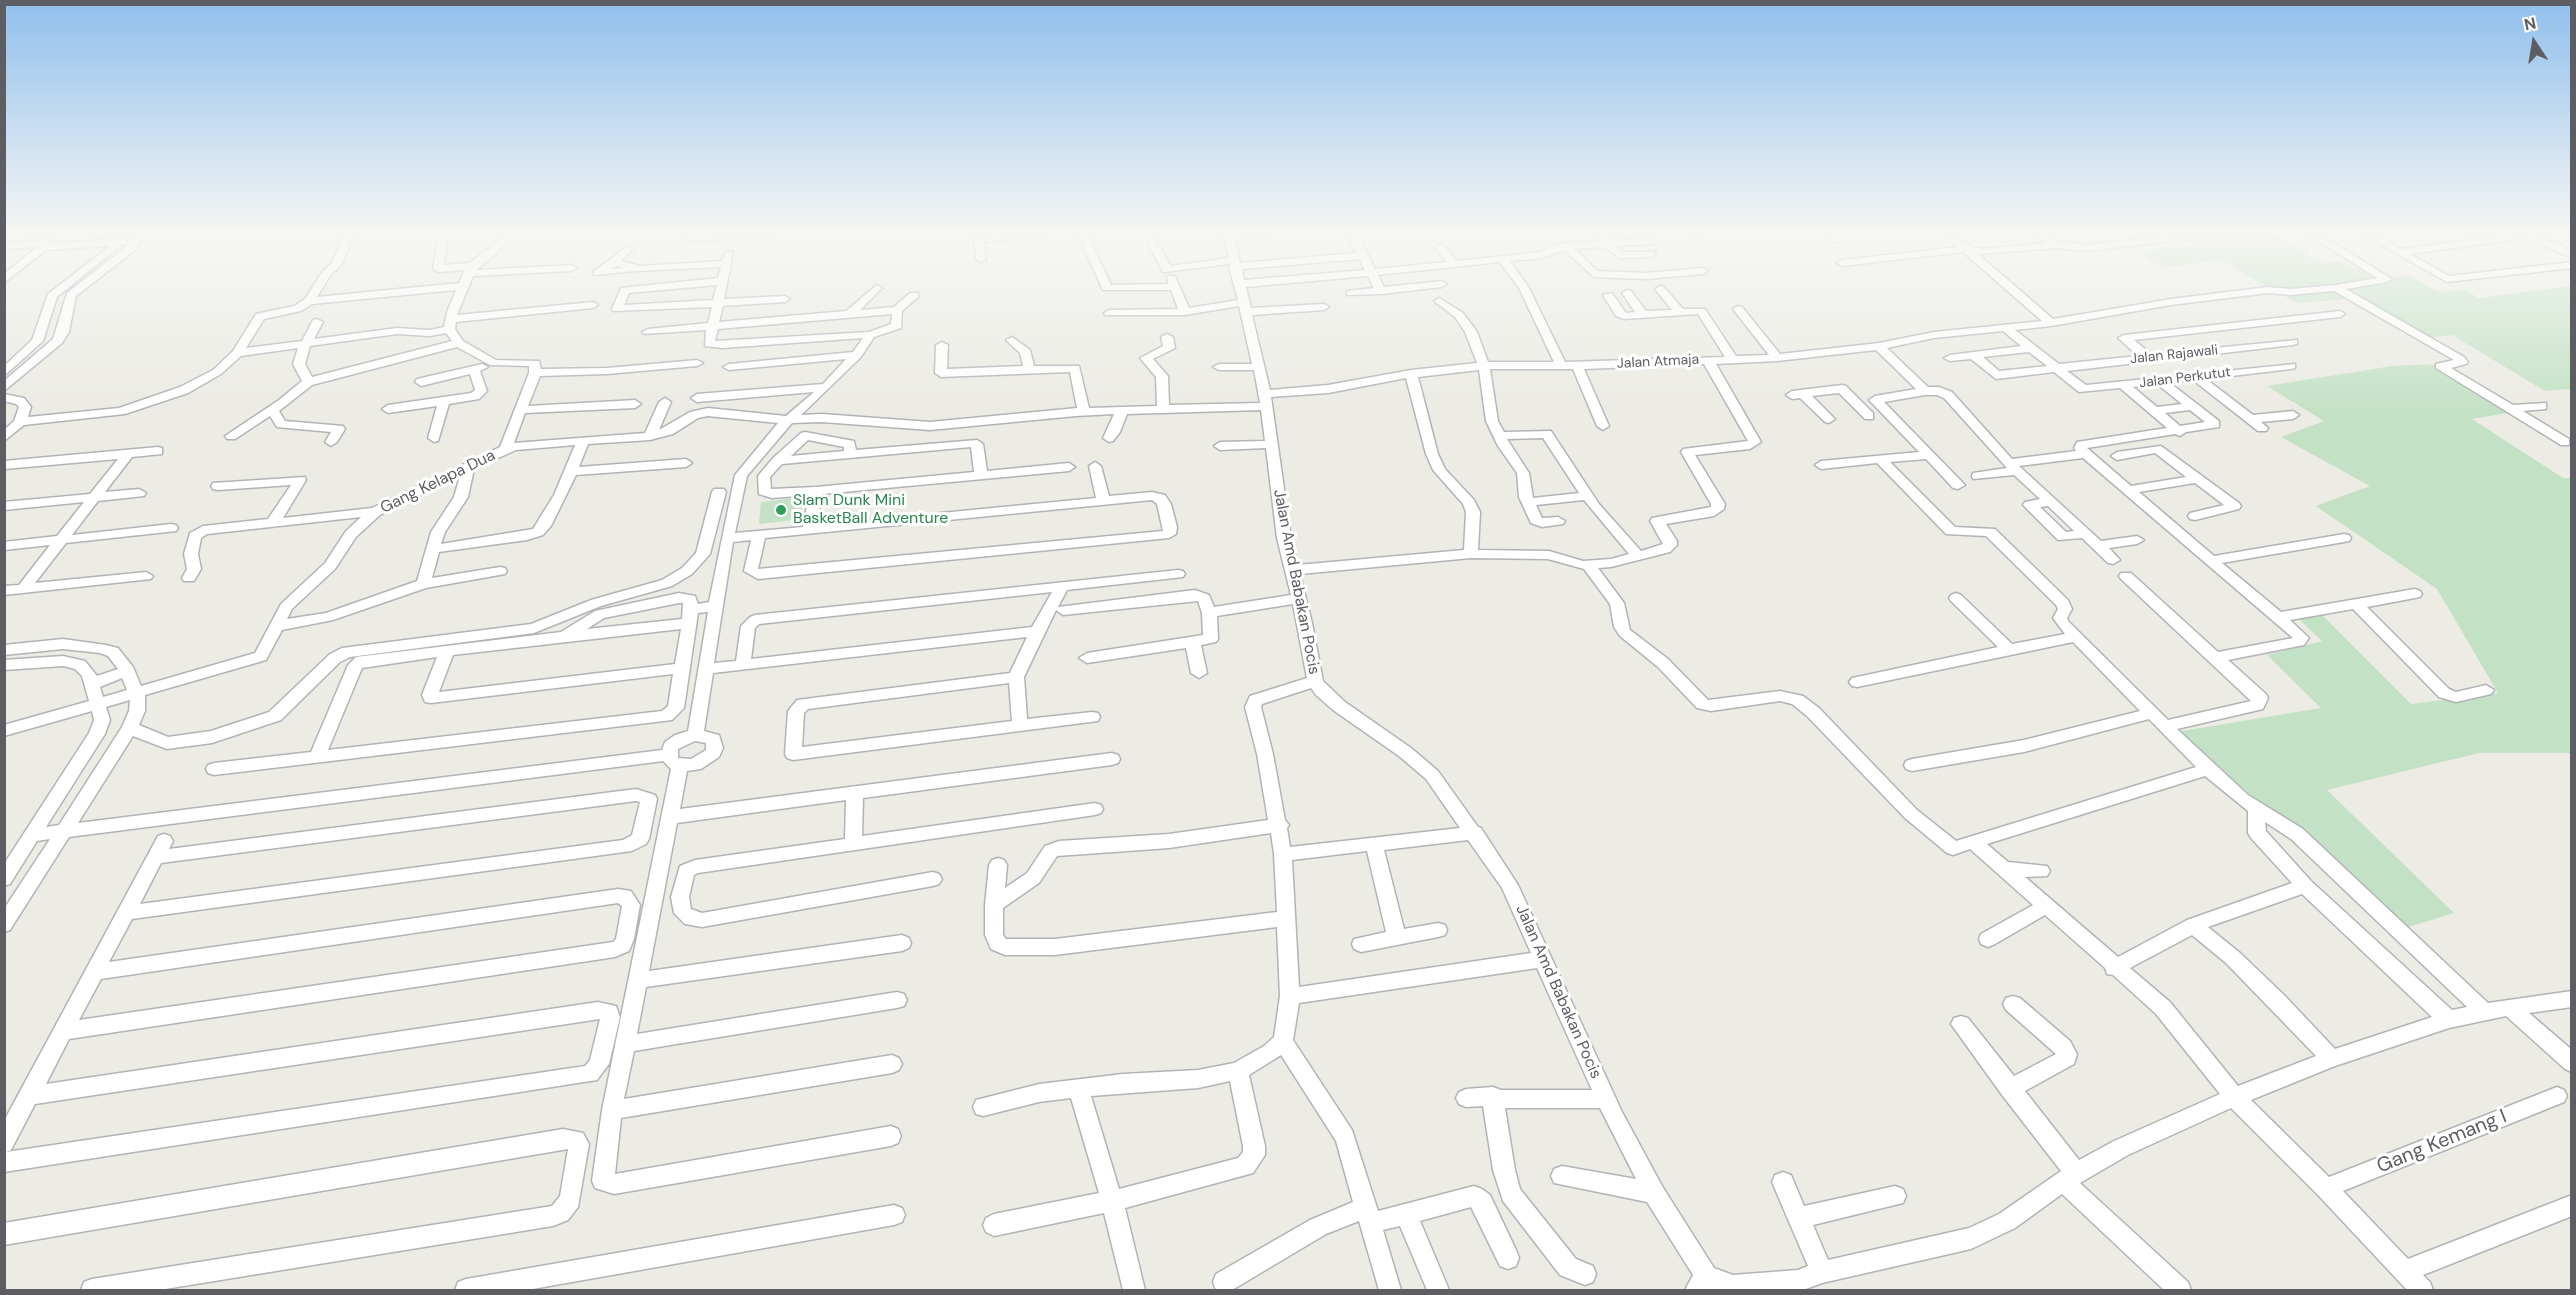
<!DOCTYPE html>
<html>
<head>
<meta charset="utf-8">
<style>
  body { margin:0 }
  #map { position:relative; width:2576px; height:1295px; overflow:hidden; background:#ecebe4; font-family:"DM Sans",sans-serif }
  canvas { display:block }
  .frame { position:absolute; inset:0; border:6px solid #5c5e63; pointer-events:none }
  .north { position:absolute; left:2504px; top:12px; width:60px; height:60px; -webkit-text-stroke:4px #fff; paint-order:stroke; rotate:348deg; font-size:16px; font-weight:700; line-height:24px; text-align:center; color:#5c5e63 }
  .north::after { content:''; display:block; margin:auto; width:21px; height:27px; background:#5c5e63; clip-path:polygon(50% 0,100% 100%,50% 72%,0 100%) }
</style>
</head>
<body>
<div id="map">
<canvas width="2576" height="1295"></canvas>
<div class="frame"></div>
<div class="north">N</div>
</div>
<script>
const ctx = document.querySelector('canvas').getContext('2d');
ctx.lineJoin = 'round';
function paint(path, color) {
  ctx.fillStyle = color;
  ctx.fill(path, 'evenodd');
}
function poly(rows) {
  const path = new Path2D();
  for (const r of rows) {
    path.moveTo(r[0], r[1]);
    for (let i = 2; i < r.length; i += 2) path.lineTo(r[i], r[i + 1]);
  }
  return path;
}
function stroke(path, color, width, dash) {
  ctx.strokeStyle = color;
  ctx.lineWidth = width;
  ctx.lineCap = dash ? 'butt' : 'round';
  ctx.setLineDash(dash || []);
  ctx.stroke(path);
}
function label(font, color, halo, rows, align = 'center') {
  ctx.font = font + ' "DM Sans",sans-serif';
  ctx.lineWidth = 6;
  ctx.setLineDash([]);
  ctx.textBaseline = 'middle';
  ctx.strokeStyle = halo;
  ctx.fillStyle = color;
  for (const [text, x, y, turn = 0] of rows) {
    ctx.save();
    ctx.translate(x, y);
    ctx.rotate((+turn || 0) * Math.PI / 180);
    ctx.textAlign = isNaN(turn) ? turn : align;
    if (halo) ctx.strokeText(text, 0, 0);
    ctx.fillText(text, 0, 0);
    ctx.restore();
  }
}
paint(poly([
  [5,232,107,232,61,239,5,243]
]), '#f9f5dc');
paint(poly([
  [2175,232,2272,232,2316,260,2344,262,2376,278,2410,276,2438,292,2465,290,2479,298,2571,286,2571,389,2545,391,2452,335,2427,338,2361,298,2297,303,2219,260,2161,268,2139,251,2195,245],
  [2437,364,2513,412,2472,419,2563,478,2571,478,2571,753,2479,753,2327,790,2454,913,2408,927,2176,732,2321,708,2267,655,2322,641,2298,618,2321,614,2411,704,2498,693,2437,589,2316,506,2370,486,2281,437,2324,421,2267,386,2392,366],
  [802,497,802,519,759,524,761,502]
]), '#c3e1c5');
const minor = poly([
  [119,232,129,232,124,240,127,242,126,244,121,245,57,297,43,341,4,376,4,366,32,340,48,294,110,246,46,250,4,283,4,274,37,247,4,249,4,243,48,240,53,243,114,239,119,232],
  [137,232,147,232,135,250,76,296,69,332,62,343,4,391,4,381,53,339,67,293,127,246,137,232],
  [345,232,355,232,342,264,330,276,317,297,459,283,465,270,438,272,433,269,438,240,447,242,444,265,469,263,490,248,505,232,515,232,498,252,476,270,572,265,577,268,572,271,473,276,457,315,593,302,598,305,593,308,456,322,455,329,463,341,496,360,539,361,541,369,607,368,697,360,703,363,697,366,607,374,540,376,528,406,635,400,641,404,635,408,525,413,514,443,645,433,659,402,665,398,671,402,659,430,690,412,708,408,786,416,814,392,697,402,691,398,697,394,823,384,846,359,729,370,723,367,729,364,853,352,863,338,722,348,705,346,706,330,644,334,642,332,648,329,708,323,712,307,613,311,612,309,621,288,718,278,721,267,635,271,594,275,594,271,628,246,633,249,621,261,640,266,722,261,725,252,733,252,724,299,785,296,790,299,785,302,723,306,719,322,846,311,877,285,882,288,860,310,894,307,910,293,918,293,918,297,902,311,901,328,874,337,861,357,801,415,822,414,930,422,1077,408,1070,372,941,377,935,373,936,345,942,342,948,345,947,369,1023,366,1020,353,1006,340,1012,337,1030,350,1034,366,1079,366,1089,408,1157,406,1156,377,1140,358,1163,346,1161,337,1167,334,1173,337,1175,348,1153,359,1168,376,1169,405,1260,403,1254,370,1219,370,1213,367,1219,364,1252,364,1239,306,1185,315,1105,315,1104,313,1109,310,1178,309,1171,290,1103,290,1078,235,1083,232,1088,235,1111,285,1168,284,1167,276,1175,276,1189,308,1238,300,1229,267,1230,264,1163,272,1142,232,1152,232,1170,266,1229,258,1223,232,1271,232,1266,235,1235,239,1240,263,1356,253,1346,232,1356,232,1375,269,1446,262,1435,247,1440,244,1444,245,1456,261,1540,252,1557,244,1599,241,1590,232,1601,232,1610,241,1653,238,1658,241,1653,244,1616,246,1622,252,1655,252,1656,254,1651,257,1619,258,1605,247,1575,249,1597,271,1646,273,1703,268,1708,271,1703,274,1646,279,1594,277,1564,250,1542,258,1510,261,1529,288,1565,362,1725,357,1698,314,1624,319,1616,316,1603,295,1612,293,1626,313,1635,312,1622,293,1627,290,1631,291,1646,311,1672,310,1655,289,1660,286,1664,287,1683,309,1705,309,1736,356,1769,355,1733,309,1738,306,1742,307,1780,354,1879,343,1934,332,2042,321,1963,252,1842,266,1837,263,1842,260,1957,247,1941,232,1952,232,1969,246,1982,249,2046,243,2033,232,2044,232,2059,242,2088,245,2172,235,2177,238,2172,241,2088,251,2056,248,1978,254,2053,319,2171,299,2268,287,2291,289,2336,285,2377,278,2304,232,2316,232,2392,279,2387,282,2346,289,2464,357,2468,362,2466,364,2451,368,2513,405,2546,403,2546,409,2523,411,2569,439,2569,445,2561,445,2436,368,2436,364,2454,360,2334,291,2291,295,2268,293,2171,305,2051,326,2015,330,2059,364,2138,356,2118,338,2124,335,2340,311,2345,314,2340,317,2134,340,2151,354,2297,340,2297,344,2293,345,2067,371,2086,385,2295,364,2295,368,2291,369,2206,379,2253,415,2293,411,2299,415,2293,419,2261,422,2268,428,2266,431,2258,431,2193,380,2170,383,2219,421,2219,427,2186,432,2180,436,2175,434,2087,448,2131,486,2186,477,2155,453,2117,460,2111,456,2117,452,2161,446,2239,503,2241,506,2239,509,2195,520,2190,519,2188,516,2190,513,2224,505,2195,483,2139,492,2214,556,2344,534,2349,535,2351,538,2349,541,2344,542,2222,563,2281,612,2415,589,2420,591,2422,594,2420,597,2367,607,2449,689,2456,692,2486,685,2494,690,2491,694,2456,702,2439,697,2353,609,2290,620,2309,638,2304,645,2228,660,2266,694,2268,698,2263,709,2177,729,2248,795,2303,829,2488,1003,2572,991,2572,1007,2529,1013,2572,1050,2572,1072,2565,1069,2506,1016,2449,1028,2335,1066,2251,1100,2329,1177,2557,1087,2564,1090,2567,1096,2564,1102,2343,1191,2408,1259,2572,1195,2572,1216,2423,1275,2430,1282,2433,1290,2407,1290,2318,1195,2231,1108,2128,1155,2080,1183,2188,1282,2191,1290,2164,1290,2062,1194,2015,1228,1971,1249,1822,1283,1803,1290,1685,1290,1693,1275,1647,1202,1554,1183,1551,1176,1554,1169,1562,1166,1636,1179,1600,1108,1505,1108,1515,1170,1520,1189,1576,1259,1593,1266,1596,1274,1593,1282,1585,1285,1560,1275,1503,1201,1493,1170,1483,1106,1466,1107,1459,1104,1456,1098,1459,1092,1466,1089,1493,1087,1501,1090,1592,1090,1537,968,1299,1003,1293,1040,1352,1130,1378,1211,1474,1186,1482,1189,1490,1195,1516,1250,1519,1258,1516,1266,1508,1269,1500,1266,1471,1207,1420,1221,1449,1290,1427,1290,1400,1226,1383,1230,1401,1290,1379,1290,1359,1221,1326,1234,1232,1290,1216,1290,1213,1282,1216,1274,1310,1220,1353,1202,1336,1141,1281,1055,1249,1075,1265,1146,1265,1155,1253,1173,1125,1208,1145,1290,1123,1290,1104,1213,994,1236,986,1232,983,1225,986,1218,994,1214,1099,1193,1071,1098,1039,1102,983,1116,976,1114,973,1107,976,1100,1039,1084,1123,1074,1198,1070,1234,1063,1264,1046,1274,1037,1280,996,1277,927,1055,955,1005,955,991,949,985,935,985,905,989,865,992,860,998,858,1004,860,1007,865,1005,888,1027,873,1045,846,1059,841,1169,834,1268,820,1257,754,1245,707,1250,696,1307,678,1293,604,1217,616,1218,639,1216,642,1201,645,1207,673,1199,678,1191,673,1186,648,1087,663,1079,658,1087,653,1203,635,1202,613,1198,601,1063,615,1056,610,1024,677,1027,719,1092,712,1098,713,1100,717,1098,721,793,760,787,758,785,754,788,711,797,700,1010,673,1027,637,713,673,704,731,719,735,723,748,719,757,701,769,687,771,680,809,1112,753,1118,755,1120,759,1118,763,1112,765,863,798,862,836,1095,803,1101,805,1103,809,1101,813,1095,815,698,873,694,875,689,897,691,909,702,913,933,872,939,874,942,879,939,884,933,886,702,927,685,924,674,913,671,897,680,866,695,860,845,839,846,800,677,823,649,971,902,935,909,938,911,943,909,948,902,951,646,987,637,1034,897,992,904,994,907,1000,904,1006,897,1008,634,1051,624,1099,892,1055,899,1058,902,1064,899,1070,892,1073,621,1118,615,1174,891,1126,898,1129,901,1136,898,1143,891,1146,614,1194,595,1188,592,1181,602,1110,671,769,663,761,69,837,10,930,4,932,4,909,50,839,37,841,10,884,4,886,4,864,89,733,94,720,92,711,4,736,4,725,89,701,82,676,75,669,63,666,4,670,4,660,63,656,85,661,97,676,118,669,108,656,100,653,63,649,4,655,4,645,63,639,106,645,118,648,133,667,141,686,255,653,281,604,325,563,346,531,361,517,207,534,201,538,198,554,201,569,194,581,184,581,182,578,187,569,184,554,190,533,203,526,268,519,291,485,218,490,213,489,211,486,213,483,305,477,306,480,283,518,372,508,500,447,529,373,529,366,490,365,457,347,312,385,279,411,285,421,343,426,345,429,337,442,331,446,325,442,331,432,277,427,270,416,235,439,227,439,225,436,279,400,302,381,293,364,298,348,241,356,221,374,188,393,125,414,24,425,4,441,4,430,14,421,19,407,16,404,4,401,4,394,24,398,31,407,28,417,119,408,180,387,213,370,233,351,256,314,294,306,305,299,322,272,332,263,345,232],
  [1359,259,1365,270,1244,280,1242,269,1359,259],
  [1500,262,1519,288,1554,362,1488,362,1477,332,1463,313,1439,298,1434,301,1455,317,1465,332,1477,363,1411,370,1328,385,1270,390,1252,315,1324,310,1329,307,1324,304,1251,308,1246,287,1368,276,1374,288,1347,291,1347,295,1381,294,1442,287,1447,284,1442,281,1384,287,1378,275,1500,262],
  [616,266,623,268,611,269,616,266],
  [717,285,713,300,624,305,629,293,717,285],
  [456,290,447,312,444,327,430,330,397,328,314,339,323,322,317,319,313,320,302,341,246,348,264,319,301,311,312,304,456,290],
  [892,314,891,324,869,332,715,341,718,329,892,314],
  [2003,331,2021,346,1950,355,1944,358,1950,361,1971,359,1996,379,2054,372,2079,392,2120,388,2167,428,2077,442,2074,448,2076,451,2012,459,1952,392,1939,387,1928,387,1887,348,1934,338,2003,331],
  [446,333,452,341,312,377,305,364,310,346,397,334,430,336,446,333],
  [1876,350,1916,389,1875,396,1869,400,1919,452,1821,461,1815,465,1821,469,1877,463,1946,534,1986,536,2056,605,2058,609,2053,618,2065,634,2012,644,1961,595,1956,593,1951,595,1949,598,1951,601,1998,647,1857,677,1852,678,1849,682,1852,686,1857,687,2073,642,2140,711,2024,740,1912,759,1906,761,1904,765,1906,769,1912,771,2024,752,2149,719,2196,767,1956,841,1917,810,1819,708,1803,696,1780,691,1708,700,1668,659,1630,630,1624,603,1598,568,1611,567,1670,552,1677,545,1677,541,1666,524,1714,516,1724,509,1725,504,1695,455,1750,449,1761,442,1716,364,1777,361,1876,350],
  [2029,352,2047,366,1999,371,1983,357,2029,352],
  [1704,364,1748,441,1683,449,1681,452,1711,504,1711,507,1652,518,1650,521,1663,544,1641,551,1599,504,1551,431,1504,432,1498,421,1490,369,1573,369,1597,426,1603,430,1609,426,1584,369,1704,364],
  [1479,370,1486,421,1498,446,1517,473,1519,497,1531,523,1542,527,1563,524,1565,521,1558,517,1542,518,1536,505,1584,500,1629,554,1611,559,1583,561,1549,551,1478,550,1480,512,1474,500,1445,469,1438,454,1418,377,1479,370],
  [1406,378,1426,454,1433,470,1463,504,1466,512,1464,550,1298,565,1291,538,1271,397,1328,393,1406,378],
  [2157,384,2182,404,2157,407,2133,387,2157,384],
  [1925,395,1937,395,1944,398,2007,468,1973,473,1972,476,1973,479,2014,475,2040,499,2025,502,2023,505,2058,540,2082,538,2108,563,2113,564,2120,560,2109,548,2137,544,2144,540,2137,536,2101,541,2019,466,2083,458,2293,638,2218,652,2131,573,2121,573,2119,576,2121,579,2251,701,2168,720,2069,622,2067,618,2072,609,2068,600,1995,529,1955,527,1890,462,1926,459,1953,488,1958,489,1965,485,1884,402,1925,395],
  [1261,410,1265,441,1220,442,1214,446,1220,450,1266,448,1277,538,1291,595,1214,607,1209,595,1195,590,1058,607,1067,590,1183,577,1185,574,1183,571,1178,570,755,615,750,617,741,626,736,661,714,663,733,542,751,540,744,571,758,579,1169,538,1176,534,1177,527,1171,504,1165,495,1152,492,1109,496,1101,466,1095,462,1089,466,1096,498,817,525,822,494,1069,471,1075,467,1069,463,987,471,983,444,977,440,856,450,854,441,805,432,801,433,773,458,758,476,759,494,772,498,809,495,803,527,735,533,747,476,792,423,822,422,930,430,1076,416,1114,414,1103,438,1109,442,1113,441,1120,432,1127,414,1261,410],
  [2190,410,2205,422,2180,426,2165,413,2190,410],
  [708,416,778,423,735,475,709,602,698,604,695,596,679,593,595,611,561,632,356,657,348,665,311,752,214,763,208,765,206,769,208,773,214,775,672,720,684,708,698,613,708,612,688,731,675,735,665,742,662,750,78,823,133,736,167,749,212,743,281,720,340,662,350,657,534,633,601,606,672,586,692,574,710,554,726,492,724,489,714,489,712,492,696,553,682,568,662,580,591,600,531,624,342,648,330,654,269,712,211,731,168,737,139,725,145,711,145,695,266,660,282,630,333,620,426,588,505,574,507,571,505,568,500,567,432,578,439,552,527,540,543,535,551,526,576,475,686,467,692,463,686,459,579,467,588,444,650,440,673,434,698,418,708,416],
  [1543,438,1579,493,1533,498,1529,473,1507,439,1543,438],
  [808,440,844,447,844,451,791,456,808,440],
  [575,445,554,495,533,529,441,544,445,532,468,497,474,469,516,450,575,445],
  [971,447,974,472,816,487,771,489,770,477,782,464,971,447],
  [460,476,454,497,431,532,417,581,326,613,287,619,292,609,335,569,356,537,380,515,460,476],
  [1152,500,1157,504,1163,531,758,569,765,538,1152,500],
  [2048,506,2074,531,2066,532,2040,507,2048,506],
  [1471,558,1548,559,1584,569,1610,604,1614,627,1620,636,1658,667,1697,708,1711,711,1780,701,1792,704,1807,716,1905,818,1947,853,1953,855,1970,849,2033,905,1981,934,1979,939,1981,944,1988,947,1995,944,2045,915,2105,968,2107,974,2113,975,2156,1014,2220,1094,2114,1141,2079,1160,2025,1091,2074,1064,2077,1054,2070,1041,2020,998,2013,996,2006,998,2003,1004,2006,1010,2056,1054,2014,1076,1968,1018,1961,1016,1954,1018,1951,1024,2002,1095,2061,1171,1999,1214,1969,1228,1828,1260,1813,1225,1903,1203,1906,1196,1903,1189,1895,1186,1804,1206,1791,1175,1783,1172,1775,1175,1772,1182,1808,1266,1798,1270,1733,1275,1714,1268,1662,1186,1622,1112,1518,885,1481,828,1478,827,1438,771,1411,748,1345,702,1323,681,1312,623,1300,574,1471,558],
  [1052,592,1032,627,751,659,755,628,759,624,1052,592],
  [679,603,683,603,682,619,587,629,604,618,679,603],
  [681,629,675,664,439,692,453,655,681,629],
  [437,657,422,695,425,702,431,703,673,674,668,706,662,711,328,750,362,668,437,657],
  [122,678,127,690,103,697,100,687,122,678],
  [1009,683,1012,721,802,747,804,713,808,709,1009,683],
  [1311,688,1316,695,1333,710,1399,756,1426,779,1460,828,1290,847,1287,828,1289,825,1285,820,1273,754,1261,707,1262,704,1311,688],
  [130,700,129,711,122,727,59,825,46,827,105,734,110,720,106,707,130,700],
  [695,741,706,743,706,750,691,759,678,758,678,749,695,741],
  [2205,776,2248,811,2248,833,2251,838,2292,883,2187,920,2118,957,2025,877,2047,876,2050,871,2047,866,2008,862,1987,844,2205,776],
  [2265,822,2291,839,2467,1007,2452,1010,2311,881,2266,831,2265,822],
  [1271,833,1274,854,1277,912,1055,939,1006,939,1003,935,1003,908,1039,883,1057,856,1169,848,1271,833],
  [1468,840,1502,888,1531,953,1299,987,1292,860,1367,851,1386,932,1354,939,1352,944,1354,949,1361,952,1438,937,1445,935,1447,930,1445,925,1438,923,1404,929,1384,850,1468,840],
  [2302,894,2432,1017,2335,1049,2284,995,2240,953,2208,927,2302,894],
  [2192,935,2226,963,2316,1056,2238,1086,2170,1002,2130,968,2192,935],
  [1230,1081,1243,1146,1243,1152,1238,1158,1119,1189,1091,1096,1198,1088,1230,1081],
  [683,232,693,232,692,234,697,235,779,232,774,235,697,241,683,238,683,232],
  [1023,232,1052,232,1047,235,983,242,986,259,981,262,976,259,974,238,1023,232],
  [1689,232,1699,232,1702,235,1697,238,1689,232],
  [1823,232,1834,232,1843,240,1834,242,1823,232],
  [2359,232,2371,232,2401,249,2530,232,2572,251,2572,258,2527,238,2410,254,2449,276,2572,262,2572,268,2447,282,2359,232],
  [482,364,488,367,480,371,487,391,479,399,449,404,438,441,434,442,428,438,437,406,388,413,382,409,388,405,471,393,475,390,470,374,421,386,415,382,417,379,482,364],
  [1842,385,1846,386,1873,413,1873,419,1865,419,1839,393,1812,396,1835,419,1829,423,1825,422,1800,398,1792,399,1786,395,1792,391,1842,385],
  [158,447,162,448,162,454,132,457,105,492,139,489,146,493,144,496,98,501,72,535,171,524,176,525,178,528,176,531,66,543,35,583,146,572,153,576,151,579,4,595,4,586,19,585,50,545,4,550,4,542,57,536,84,502,4,510,4,502,90,494,118,459,4,469,4,461,158,447],
  [636,789,655,795,657,799,649,839,646,844,632,851,132,919,109,962,618,889,631,891,640,905,634,939,629,951,615,957,69,1039,46,1084,598,1002,616,1006,620,1017,609,1064,597,1080,4,1172,4,1121,158,836,164,834,170,836,173,841,169,849,636,789],
  [636,801,640,802,632,835,623,840,140,904,161,863,636,801],
  [618,903,622,906,616,939,613,942,79,1020,101,979,618,903],
  [600,1019,590,1060,585,1066,6,1152,11,1150,35,1104,600,1019],
  [563,1129,583,1133,589,1144,578,1207,568,1220,553,1226,159,1290,81,1290,84,1282,92,1279,552,1206,560,1196,568,1149,4,1245,4,1223,563,1129],
  [894,1205,902,1208,905,1215,902,1222,894,1225,527,1290,455,1290,458,1282,466,1279,894,1205]
]);
stroke(minor, '#b1b3b7', 3);
paint(minor, '#fff');
const sky = ctx.createLinearGradient(0, 0, 0, 413);
sky.addColorStop(0, '#90bfed');
sky.addColorStop(0.56, '#f6f6f3');
sky.addColorStop(1, '#f6f6f300');
ctx.fillStyle = sky;
ctx.fillRect(0, 0, 2576, 413);
for (const [x, y, r, color] of [
  [781,510,6,"#2e9e5b"]
]) {
  const dot = new Path2D();
  dot.arc(x, y, r, 0, 2 * Math.PI);
  ctx.fillStyle = color;
  ctx.fill(dot);
  stroke(dot, '#fff', 2);
}
label('14px', '#5c5e63', '#fff', [
  ["Jalan Rajawali",2174,355,-6],
  ["Jalan Atmaja",1658,362,-3],
  ["Jalan Perkutut",2185,378,-7]
]);
label('16px', '#5c5e63', '#fff', [
  ["Gang Kelapa Dua",438,482,-26],
  ["Jalan Amd Babakan Pocis",1296,582,79],
  ["Jalan Amd Babakan Pocis",1558,992,66]
]);
label('16px', '#27864d', '#fff', [
  ["Slam Dunk Mini",793,501],
  ["BasketBall Adventure",793,519]
], 'left');
label('20px', '#5c5e63', '#fff', [
  ["Gang Kemang I",2442,1142,-22]
]);
</script>
</body>
</html>
